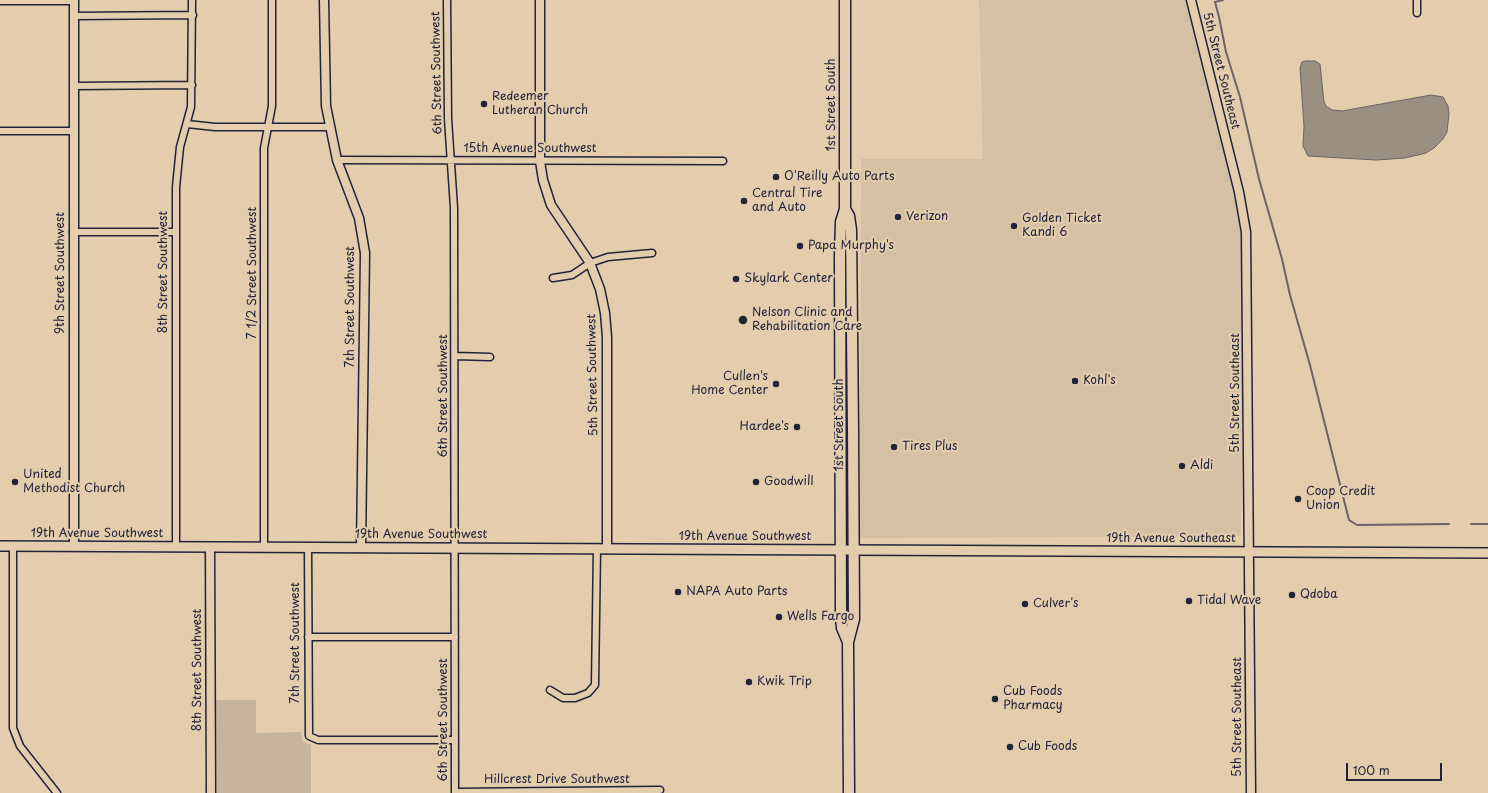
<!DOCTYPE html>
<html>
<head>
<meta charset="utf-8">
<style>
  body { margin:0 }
  #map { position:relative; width:1488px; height:793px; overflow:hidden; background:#e3cdac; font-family:"Playpen Sans",sans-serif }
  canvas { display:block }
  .scale { position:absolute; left:1346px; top:763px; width:96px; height:18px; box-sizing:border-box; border:2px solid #22223b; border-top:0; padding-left:5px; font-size:12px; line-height:14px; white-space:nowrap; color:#22223b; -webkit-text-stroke:3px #e3cdac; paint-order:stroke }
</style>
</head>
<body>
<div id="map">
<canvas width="1488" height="793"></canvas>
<div class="scale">100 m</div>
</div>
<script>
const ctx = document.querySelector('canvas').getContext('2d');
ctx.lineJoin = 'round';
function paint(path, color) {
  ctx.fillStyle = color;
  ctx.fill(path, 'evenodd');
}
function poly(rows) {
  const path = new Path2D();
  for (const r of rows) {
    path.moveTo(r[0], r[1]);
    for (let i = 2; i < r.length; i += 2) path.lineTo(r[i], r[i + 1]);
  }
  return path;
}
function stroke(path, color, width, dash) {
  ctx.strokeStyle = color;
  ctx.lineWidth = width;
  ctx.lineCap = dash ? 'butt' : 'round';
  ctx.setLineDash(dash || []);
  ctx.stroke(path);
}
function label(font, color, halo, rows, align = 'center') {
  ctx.font = font + ' "Playpen Sans",sans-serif';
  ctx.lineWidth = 4;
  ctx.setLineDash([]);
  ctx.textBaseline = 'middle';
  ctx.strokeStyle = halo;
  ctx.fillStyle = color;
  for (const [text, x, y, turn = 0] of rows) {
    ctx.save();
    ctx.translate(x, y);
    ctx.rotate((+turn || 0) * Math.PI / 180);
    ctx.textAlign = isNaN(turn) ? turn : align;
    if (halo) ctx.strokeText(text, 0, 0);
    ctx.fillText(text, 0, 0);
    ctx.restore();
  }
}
paint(poly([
  [979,0,1187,0,1243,223,1241,536,860,538,861,159,983,159]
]), '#d4c0a3');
paint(poly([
  [216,700,256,700,256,733,301,732,303,742,311,745,311,793,217,793]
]), '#c7b49c');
const water = poly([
  [1306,61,1315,61,1320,64,1324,102,1326,106,1332,110,1342,111,1431,95,1443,97,1448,106,1449,114,1447,132,1443,139,1434,148,1426,153,1405,158,1376,160,1308,156,1303,146,1304,126,1300,68,1302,62,1306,61]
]);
paint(water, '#9b8f82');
stroke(water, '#6b6366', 1);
stroke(poly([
  [1223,0,1215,2,1219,17,1226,52,1240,97,1259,179,1282,259,1290,295,1310,365,1349,520,1357,525,1449,524],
  [1471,524,1488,524]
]), '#6b6366', 2);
const minor = poly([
  [447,0,448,119,454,208,455,793],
  [1417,0,1417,13],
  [0,1,74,1],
  [74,16,193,15],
  [74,86,192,85],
  [187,124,215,127,329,127],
  [0,131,74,131],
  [337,160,723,161],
  [73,232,176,232],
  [553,278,572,275,590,263,608,257,652,253],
  [455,356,490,357],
  [13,546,13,728,20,746,57,793],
  [176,546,176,187,180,147,191,107,192,0],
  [264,547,264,148,272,106,272,0],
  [308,547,309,736,318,740,455,740],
  [308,637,455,637],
  [550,690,563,698,575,698,588,693,595,685,597,548],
  [455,792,660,790]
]);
const tertiary = poly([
  [74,0,74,546],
  [324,0,326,106,337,160,359,218,365,253,361,547],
  [540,0,540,161,543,180,551,205,590,263,600,289,605,313,607,337,607,548],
  [1191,0,1239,192,1246,232,1251,793],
  [210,547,211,793]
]);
const secondary = poly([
  [0,546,1488,553]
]);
const primary = poly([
  [845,0,845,209,841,222,840,256,841,618,842,628,848,642],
  [845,209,849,216,851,230,853,429,854,619,848,642,849,793]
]);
stroke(minor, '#22223b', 9);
stroke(tertiary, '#22223b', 11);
stroke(secondary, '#22223b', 12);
stroke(primary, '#22223b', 13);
stroke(minor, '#e3cdac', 6);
stroke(tertiary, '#e3cdac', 8);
stroke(secondary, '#e3cdac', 9);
stroke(primary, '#e3cdac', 10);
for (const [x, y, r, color] of [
  [484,104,4,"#22223b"],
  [776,177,4,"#22223b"],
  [744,201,4,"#22223b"],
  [898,217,4,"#22223b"],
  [1014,226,4,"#22223b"],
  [800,246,4,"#22223b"],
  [736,279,4,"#22223b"],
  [743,320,5,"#22223b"],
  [1075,381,4,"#22223b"],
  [776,384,4,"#22223b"],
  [797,427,4,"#22223b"],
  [894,447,4,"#22223b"],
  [1182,466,4,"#22223b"],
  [15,482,4,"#22223b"],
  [756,482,4,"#22223b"],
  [1298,499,4,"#22223b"],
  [678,592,4,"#22223b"],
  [1292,595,4,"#22223b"],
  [1189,601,4,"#22223b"],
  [1025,604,4,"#22223b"],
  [779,617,4,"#22223b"],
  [749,682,4,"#22223b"],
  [995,699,4,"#22223b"],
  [1010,747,4,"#22223b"]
]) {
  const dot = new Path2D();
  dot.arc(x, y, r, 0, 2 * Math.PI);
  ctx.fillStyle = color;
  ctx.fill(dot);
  stroke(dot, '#e3cdac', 1.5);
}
label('12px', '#22223b', '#e3cdac', [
  ["5th Street Southeast",1221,71,76],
  ["6th Street Southwest",437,73,-91],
  ["1st Street South",832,105,-90],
  ["15th Avenue Southwest",530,149],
  ["8th Street Southwest",164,272,-90],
  ["9th Street Southwest",61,273,-90],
  ["7 1/2 Street Southwest",253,273,-90],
  ["7th Street Southwest",351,307,-90],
  ["5th Street Southwest",593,375,-91],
  ["5th Street Southeast",1236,393,-90],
  ["6th Street Southwest",444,396,-90],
  ["1st Street South",840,425,-90],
  ["19th Avenue Southwest",97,534],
  ["19th Avenue Southwest",421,535],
  ["19th Avenue Southwest",745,537],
  ["19th Avenue Southeast",1171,539],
  ["7th Street Southwest",296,643,-90],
  ["8th Street Southwest",198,670,-90],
  ["5th Street Southeast",1238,717,-90],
  ["6th Street Southwest",444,720,-90],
  ["Hillcrest Drive Southwest",557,780]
]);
label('12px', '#22223b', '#e3cdac', [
  ["Redeemer",492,97],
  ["Lutheran Church",492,111],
  ["O'Reilly Auto Parts",784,177],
  ["Central Tire",752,194],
  ["and Auto",752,208],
  ["Verizon",906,217],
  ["Golden Ticket",1022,219],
  ["Kandi 6",1022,233],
  ["Papa Murphy's",808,246],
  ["Skylark Center",744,279],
  ["Nelson Clinic and",752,313],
  ["Rehabilitation Care",752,327],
  ["Cullen's",768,377,"right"],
  ["Home Center",768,391,"right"],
  ["Kohl's",1083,381],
  ["Hardee's",789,427,"right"],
  ["Tires Plus",902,447],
  ["Aldi",1190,466],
  ["United",23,475],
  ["Methodist Church",23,489],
  ["Goodwill",764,482],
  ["Coop Credit",1306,492],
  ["Union",1306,506],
  ["NAPA Auto Parts",686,592],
  ["Qdoba",1300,595],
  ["Tidal Wave",1197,601],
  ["Culver's",1033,604],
  ["Wells Fargo",787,617],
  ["Kwik Trip",757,682],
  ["Cub Foods",1003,692],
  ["Pharmacy",1003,706],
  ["Cub Foods",1018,747]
], 'left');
</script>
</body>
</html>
